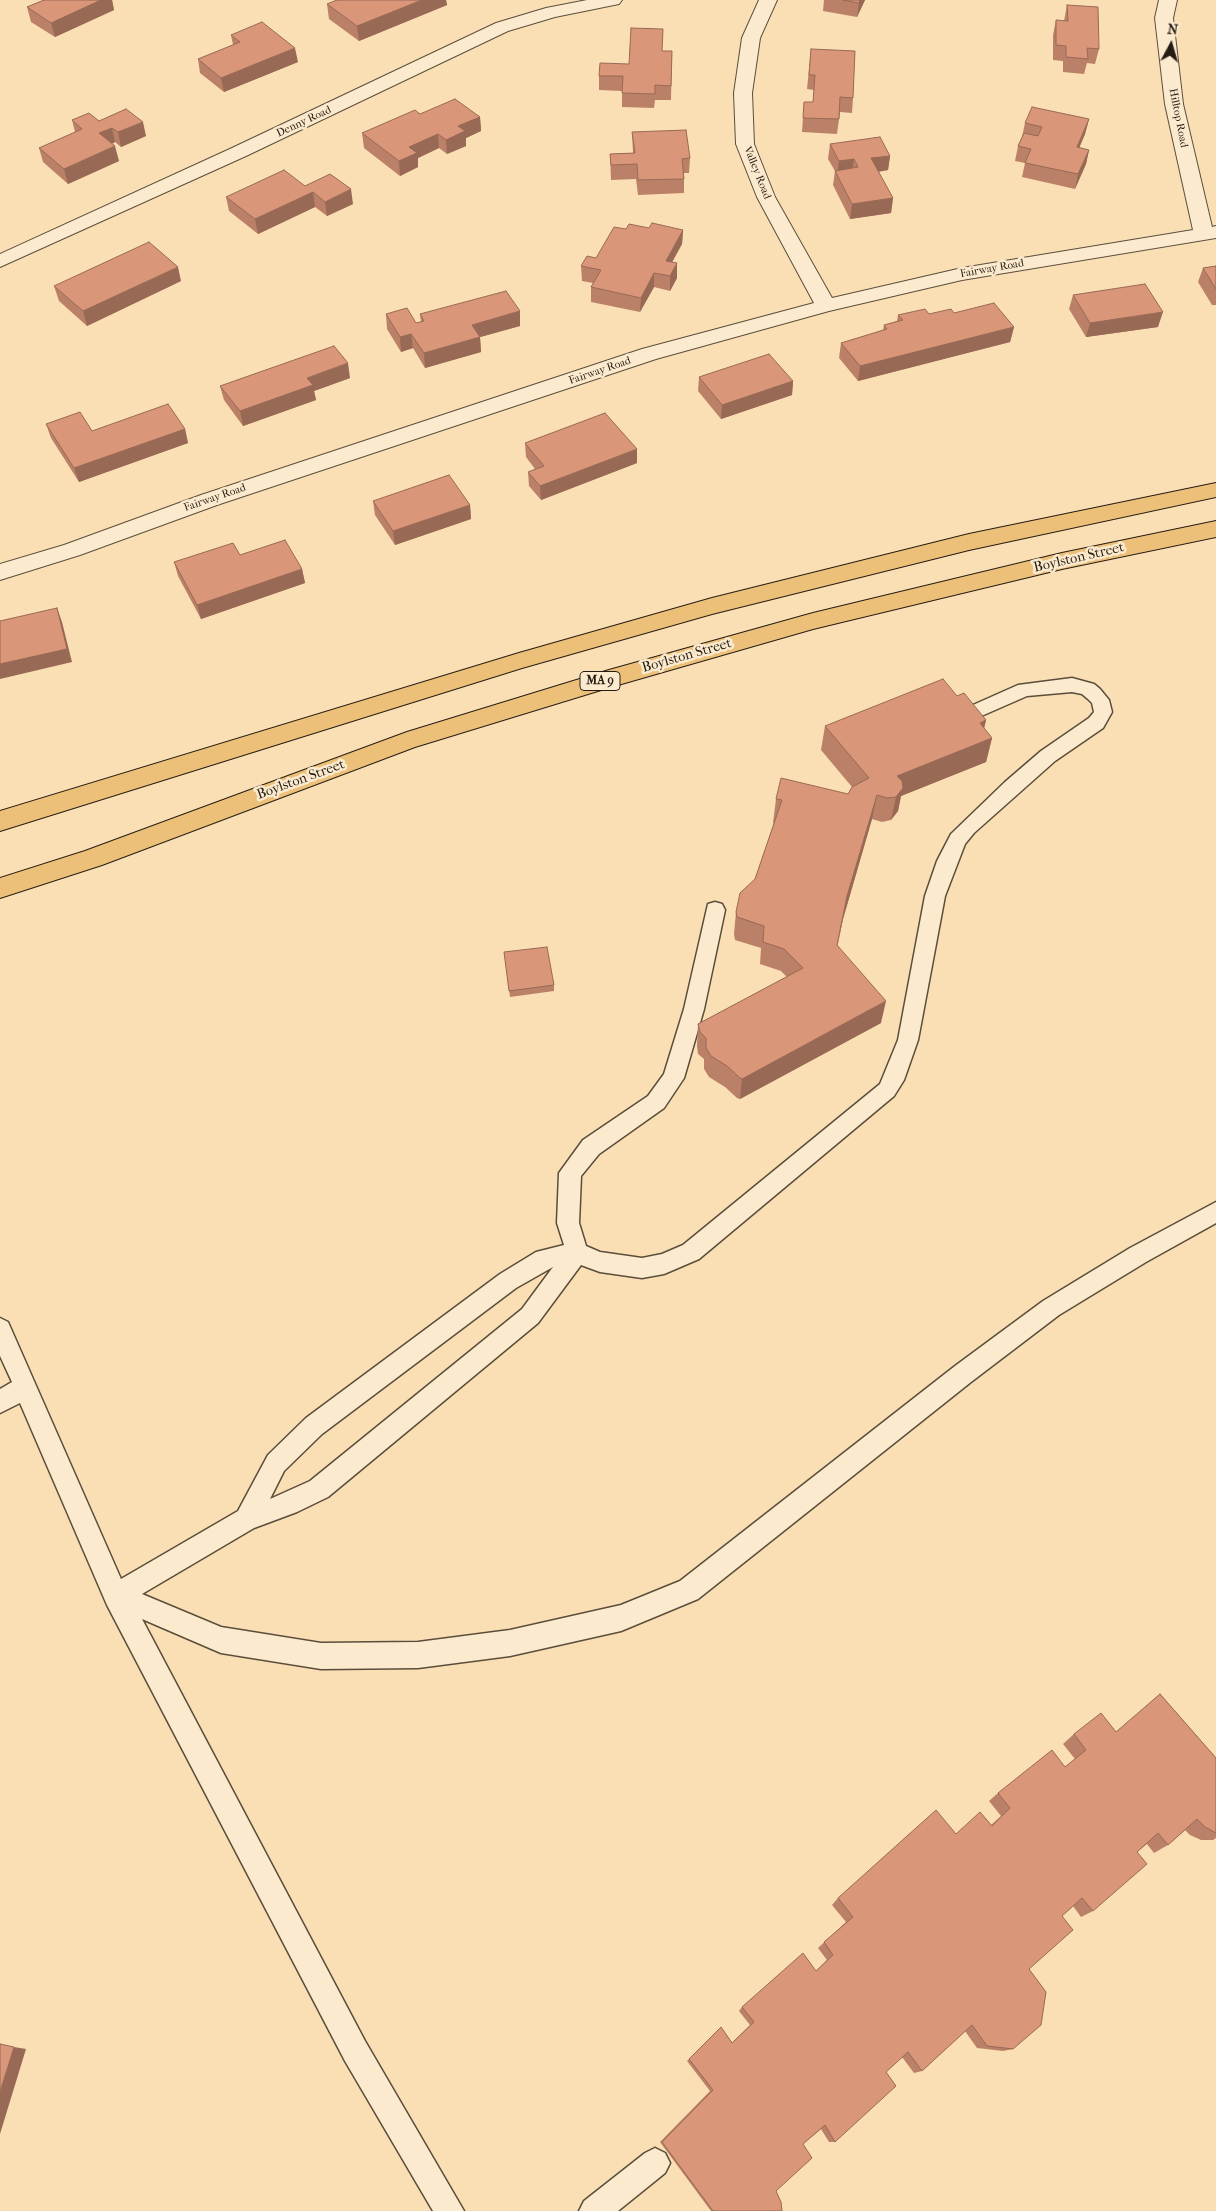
<!DOCTYPE html>
<html>
<head>
<meta charset="utf-8">
<style>
  body { margin:0 }
  #map { position:relative; width:1216px; height:2211px; overflow:hidden; background:#fadfb4; font-family:"IM FELL French Canon",serif }
  canvas { display:block }
  .north { position:absolute; left:1146px; top:20px; width:50px; height:50px; -webkit-text-stroke:4px #fceace; paint-order:stroke; rotate:6deg; font-size:14px; font-weight:700; line-height:20px; text-align:center; color:#251d13 }
  .north::after { content:''; display:block; margin:auto; width:18px; height:22px; background:#251d13; clip-path:polygon(50% 0,100% 100%,50% 72%,0 100%) }
</style>
</head>
<body>
<div id="map">
<canvas width="1216" height="2211"></canvas>
<div class="north">N</div>
</div>
<script>
const ctx = document.querySelector('canvas').getContext('2d');
ctx.lineJoin = 'round';
function poly(rows) {
  const path = new Path2D();
  for (const r of rows) {
    path.moveTo(r[0], r[1]);
    for (let i = 2; i < r.length; i += 2) path.lineTo(r[i], r[i + 1]);
  }
  return path;
}
function stroke(path, color, width, dash) {
  ctx.strokeStyle = color;
  ctx.lineWidth = width;
  ctx.lineCap = dash ? 'butt' : 'round';
  ctx.setLineDash(dash || []);
  ctx.stroke(path);
}
function paint(path, color) {
  ctx.fillStyle = color;
  ctx.fill(path, 'evenodd');
}
function label(font, color, halo, rows, align = 'center') {
  ctx.font = font + ' "IM FELL French Canon",serif';
  ctx.lineWidth = 5;
  ctx.setLineDash([]);
  ctx.textBaseline = 'middle';
  ctx.strokeStyle = halo;
  ctx.fillStyle = color;
  for (const [text, x, y, turn = 0] of rows) {
    ctx.save();
    ctx.translate(x, y);
    ctx.rotate((+turn || 0) * Math.PI / 180);
    ctx.textAlign = isNaN(turn) ? turn : align;
    if (halo) ctx.strokeText(text, 0, 0);
    ctx.fillText(text, 0, 0);
    ctx.restore();
  }
}
const service = poly([
  [1072,678,1094,684,1100,689,1109,700,1112,712,1103,728,1055,761,974,833,965,844,945,896,918,1040,904,1080,894,1096,699,1259,664,1274,642,1278,600,1272,581,1265,538,1323,328,1497,297,1512,254,1528,142,1594,221,1627,321,1643,418,1642,510,1630,621,1605,680,1581,955,1366,1043,1301,1130,1248,1216,1202,1216,1223,1146,1262,1059,1315,971,1382,698,1599,621,1631,510,1656,418,1668,321,1669,221,1653,142,1619,365,2041,464,2211,433,2211,345,2061,107,1605,20,1403,0,1413,0,1389,12,1382,0,1356,0,1318,8,1322,121,1579,238,1511,268,1455,306,1418,500,1274,536,1252,564,1245,557,1223,559,1173,583,1140,648,1096,664,1074,684,1009,708,904,715,902,722,904,725,910,704,1009,684,1078,664,1108,599,1154,581,1176,579,1223,586,1246,600,1252,642,1258,662,1254,683,1245,880,1084,898,1040,925,896,937,861,951,834,1005,782,1041,751,1089,718,1094,712,1092,703,1088,699,1082,694,1072,692,1027,696,970,721,964,719,961,714,964,709,1018,685,1072,678],
  [553,1267,522,1309,310,1481,270,1499,284,1471,322,1434,516,1288,553,1267],
  [655,2148,665,2153,670,2163,665,2173,618,2211,579,2211,584,2201,645,2153,655,2148]
]);
const minor = poly([
  [587,0,622,0,619,4,555,17,508,31,246,156,0,267,0,254,232,148,496,23,546,8,587,0],
  [759,0,777,0,760,38,752,93,754,144,775,197,832,298,962,268,1193,230,1165,104,1155,18,1159,0,1177,0,1173,18,1183,104,1212,227,1216,226,1216,238,962,280,829,311,656,359,217,505,80,555,0,580,0,564,64,545,201,495,642,349,814,303,757,197,736,144,734,93,742,38,759,0]
]);
const trunk = poly([
  [1216,483,1216,497,969,550,712,614,522,668,0,831,0,811,519,653,712,598,969,534,1216,483],
  [1216,521,1216,537,1062,569,813,629,611,687,415,747,102,865,0,898,0,878,85,851,407,732,609,670,813,613,1062,553,1216,521]
]);
stroke(service, '#5a4e3b', 3);
stroke(minor, '#5a4e3b', 2);
stroke(trunk, '#251d13', 2);
paint(service, '#fceace');
paint(minor, '#fceace');
paint(trunk, '#edc07a');
paint(poly([
  [44,0,112,0,114,10,55,37,31,22,27,7],
  [337,0,446,0,447,5,359,41,329,19,327,4],
  [824,0,865,0,857,17,823,11],
  [1067,5,1099,49,1095,64,1087,63,1084,74,1063,72,1063,61,1053,60,1053,35,1056,20,1064,21],
  [231,35,298,62,224,92,200,73,198,59,233,45],
  [811,49,853,98,852,113,840,112,837,134,802,132,804,102,813,102,814,90,807,89],
  [662,51,672,51,671,100,655,100,654,108,622,107,622,91,599,90,599,76],
  [420,114,480,117,481,131,466,138,466,146,447,154,439,148,418,158,418,167,400,176,364,148,362,133],
  [1089,119,1085,134,1079,148,1089,150,1086,164,1075,189,1022,177,1025,163,1015,161,1018,146,1022,137,1025,123],
  [72,120,99,121,146,136,121,147,115,142,112,144,119,161,68,184,43,162,39,148,75,132],
  [632,132,690,158,689,173,684,173,684,193,638,195,636,179,611,180,610,154,633,153],
  [830,144,890,156,888,170,878,172,893,198,891,213,850,219,833,185,835,171,828,159],
  [305,186,353,204,327,216,315,207,258,234,229,211,226,197],
  [649,228,683,230,682,244,672,262,677,278,670,291,654,287,640,312,591,302,591,287,593,283,582,281,581,266,596,258,626,229],
  [1216,266,1216,305,1212,305,1198,282,1203,268],
  [181,281,87,326,59,301,54,286],
  [1073,295,1158,327,1086,337,1069,309],
  [520,311,520,326,480,337,481,352,425,368,413,348,401,352,387,329,386,314,416,323,421,322,420,314],
  [954,313,1014,327,1010,342,858,381,839,358,841,343,883,330,884,325,897,321,898,315],
  [699,377,793,381,792,395,721,419,698,391],
  [350,378,314,391,316,400,243,426,224,400,220,386],
  [46,424,92,431,185,429,188,443,79,482,51,438],
  [525,443,637,463,541,500,529,486,528,472,535,469,526,457],
  [373,501,470,505,471,519,395,545,375,515],
  [240,555,302,569,305,583,201,619,178,576,174,562],
  [957,696,986,720,984,728,992,738,986,762,901,796,898,811,891,820,882,822,872,819,843,919,837,946,881,1023,740,1099,737,1098,725,1087,709,1077,704,1069,704,1059,698,1054,697,1046,698,1024,787,977,781,971,760,964,761,948,735,940,734,934,736,912,755,879,774,823,773,823,776,799,848,794,852,787,821,750,825,726],
  [504,952,554,985,554,991,510,997],
  [1160,1694,1216,1758,1216,1838,1213,1840,1201,1840,1190,1835,1185,1830,1168,1845,1154,1853,1147,1844,1137,1852,1093,1911,1081,1917,1073,1906,1062,1916,1029,1969,1013,2049,1003,2051,977,2048,965,2031,922,2071,914,2073,902,2057,886,2072,835,2142,829,2142,821,2129,803,2144,776,2191,782,2211,711,2211,660,2142,710,2091,687,2061,721,2027,732,2043,750,2025,739,2011,742,2007,816,1971,827,1960,818,1948,846,1922,832,1905,838,1898,956,1834,991,1825,1001,1816,989,1801,998,1793,1065,1767,1075,1759,1063,1744,1074,1734,1116,1732]
]), '#bb8168');
paint(poly([
  [101,0,112,0,114,10,55,37,51,23],
  [422,0,446,0,447,5,359,41,357,26],
  [860,0,865,0,857,17,859,3],
  [295,48,298,62,224,92,221,78],
  [480,117,481,131,466,138,466,146,447,154,446,140,458,126],
  [1089,119,1085,134,1073,162,1077,147],
  [143,122,146,136,121,147,118,132],
  [112,128,115,142,103,148,99,133],
  [438,134,439,148,418,158,418,167,400,176,399,161,409,147],
  [115,146,119,161,68,184,64,169],
  [1089,150,1086,164,1075,189,1078,174],
  [890,156,888,170,869,173,871,158],
  [854,159,852,174,837,176,839,161],
  [351,189,353,204,327,216,325,202],
  [313,192,315,207,258,234,255,219],
  [893,198,891,213,850,219,852,204],
  [683,230,682,244,665,275,666,261],
  [677,263,677,278,670,291,670,276],
  [178,267,181,281,87,326,83,311],
  [654,273,654,287,640,312,641,298],
  [520,311,520,326,473,339,472,325],
  [1163,312,1158,327,1086,337,1090,323],
  [1014,327,1010,342,858,381,860,366],
  [411,334,413,348,401,352,400,337],
  [480,337,481,352,425,368,424,353],
  [348,363,350,378,314,391,316,400,243,426,240,411,307,378],
  [793,381,792,395,721,419,722,405],
  [185,429,188,443,79,482,74,468],
  [637,449,637,463,541,500,540,486],
  [470,505,471,519,395,545,393,531],
  [302,569,305,583,201,619,197,605],
  [57,608,62,622,72,662,0,679,0,664],
  [986,720,981,742,992,738,986,762,901,796,898,811,891,820,896,797,897,776,980,723],
  [877,795,872,819,843,919,833,968,847,896],
  [886,1001,881,1023,740,1099,742,1079],
  [14,2047,26,2049,0,2134,0,2092]
]), '#986955');
const building = poly([
  [44,0,101,0,51,23,27,7,44,0],
  [337,0,422,0,357,26,327,4,337,0],
  [843,0,860,0,859,3,843,0],
  [1067,5,1098,7,1099,49,1087,48,1088,59,1066,57,1066,46,1056,45,1056,20,1068,21,1067,5],
  [262,22,295,48,221,78,198,59,240,42,231,35,262,22],
  [631,28,663,29,662,51,672,51,671,86,655,85,655,94,622,93,623,76,599,76,600,63,629,64,631,28],
  [811,49,855,51,853,98,840,97,839,119,803,118,804,102,813,102,815,75,809,75,811,49],
  [455,99,480,117,458,126,465,131,446,140,438,134,409,147,417,153,399,161,362,133,415,110,420,114,455,99],
  [1032,107,1089,119,1077,147,1089,150,1078,174,1025,163,1031,149,1018,146,1024,133,1038,136,1042,127,1025,123,1032,107],
  [126,109,143,122,118,132,112,128,99,133,115,146,64,169,39,148,82,129,72,120,89,113,99,121,126,109],
  [686,130,690,158,682,159,684,179,638,180,637,164,611,165,610,154,635,153,632,132,686,130],
  [880,137,890,156,871,158,893,198,852,204,835,171,858,167,854,159,839,161,830,144,880,137],
  [284,170,305,186,330,174,351,189,325,202,313,192,255,219,226,197,284,170],
  [652,223,683,230,666,261,677,263,670,276,654,273,641,298,591,287,601,270,581,266,587,256,596,258,614,227,626,229,629,224,649,228,652,223],
  [149,242,178,267,83,311,54,286,149,242],
  [1216,266,1216,289,1203,268,1216,266],
  [1145,284,1163,312,1090,323,1073,295,1145,284],
  [506,291,520,311,472,325,480,337,424,353,411,334,400,337,386,314,407,308,416,323,424,321,420,314,506,291],
  [994,303,1014,327,860,366,841,343,887,329,884,325,903,320,898,315,925,309,929,314,951,309,954,313,994,303],
  [334,346,348,363,307,378,313,385,240,411,220,386,334,346],
  [769,354,793,381,722,405,699,377,769,354],
  [168,404,185,429,74,468,46,424,80,412,92,431,168,404],
  [605,413,637,449,540,486,528,472,544,466,525,443,605,413],
  [449,475,470,505,393,531,373,501,449,475],
  [285,540,302,569,197,605,174,562,233,543,240,555,285,540],
  [57,608,67,649,0,664,0,621,57,608],
  [943,679,957,696,964,693,986,720,980,723,992,738,897,776,902,781,903,788,896,797,887,798,877,795,847,896,837,945,886,1001,742,1079,740,1078,727,1066,711,1056,706,1048,706,1038,700,1032,698,1024,803,968,784,949,763,942,764,926,737,917,736,912,740,893,755,879,782,800,776,799,781,778,848,794,852,787,869,778,825,726,943,679],
  [547,947,554,985,509,991,504,952,547,947],
  [1160,1694,1216,1758,1216,1833,1205,1827,1197,1819,1168,1845,1158,1833,1137,1852,1147,1864,1093,1911,1082,1898,1062,1916,1073,1930,1029,1969,1046,1992,1041,2025,1013,2049,987,2046,972,2025,922,2071,908,2052,886,2072,896,2086,835,2142,825,2125,803,2144,812,2158,776,2191,781,2202,782,2211,713,2211,662,2142,713,2090,689,2059,721,2027,732,2043,754,2022,742,2007,803,1953,816,1971,833,1955,824,1942,853,1917,838,1898,936,1810,956,1834,980,1812,992,1826,1010,1808,998,1793,1052,1750,1065,1767,1086,1750,1074,1734,1101,1713,1116,1732,1160,1694],
  [0,2044,14,2047,0,2092,0,2044]
]);
paint(building, '#d99679');
stroke(building, '#986955', 1);
label('11px', '#251d13', '#fceace', [
  ["Hilltop Road",1178,118,79],
  ["Denny Road",304,122,-25],
  ["Valley Road",757,173,68],
  ["Fairway Road",992,269,-10],
  ["Fairway Road",600,371,-19],
  ["Fairway Road",215,498,-19]
]);
for (const [x, y, w] of [
  [600,681,40]
]) {
  const box = new Path2D();
  box.roundRect(x - w / 2, y - 9.5, w, 19, 4);
  ctx.fillStyle = '#fceace';
  ctx.fill(box);
  stroke(box, '#251d13', 1);
}
label('bold 12px', '#251d13', null, [
  ["MA 9",600,681]
]);
label('14px', '#251d13', '#fceace', [
  ["Boylston Street",1079,558,-13],
  ["Boylston Street",687,656,-16],
  ["Boylston Street",301,780,-20]
]);
</script>
</body>
</html>
